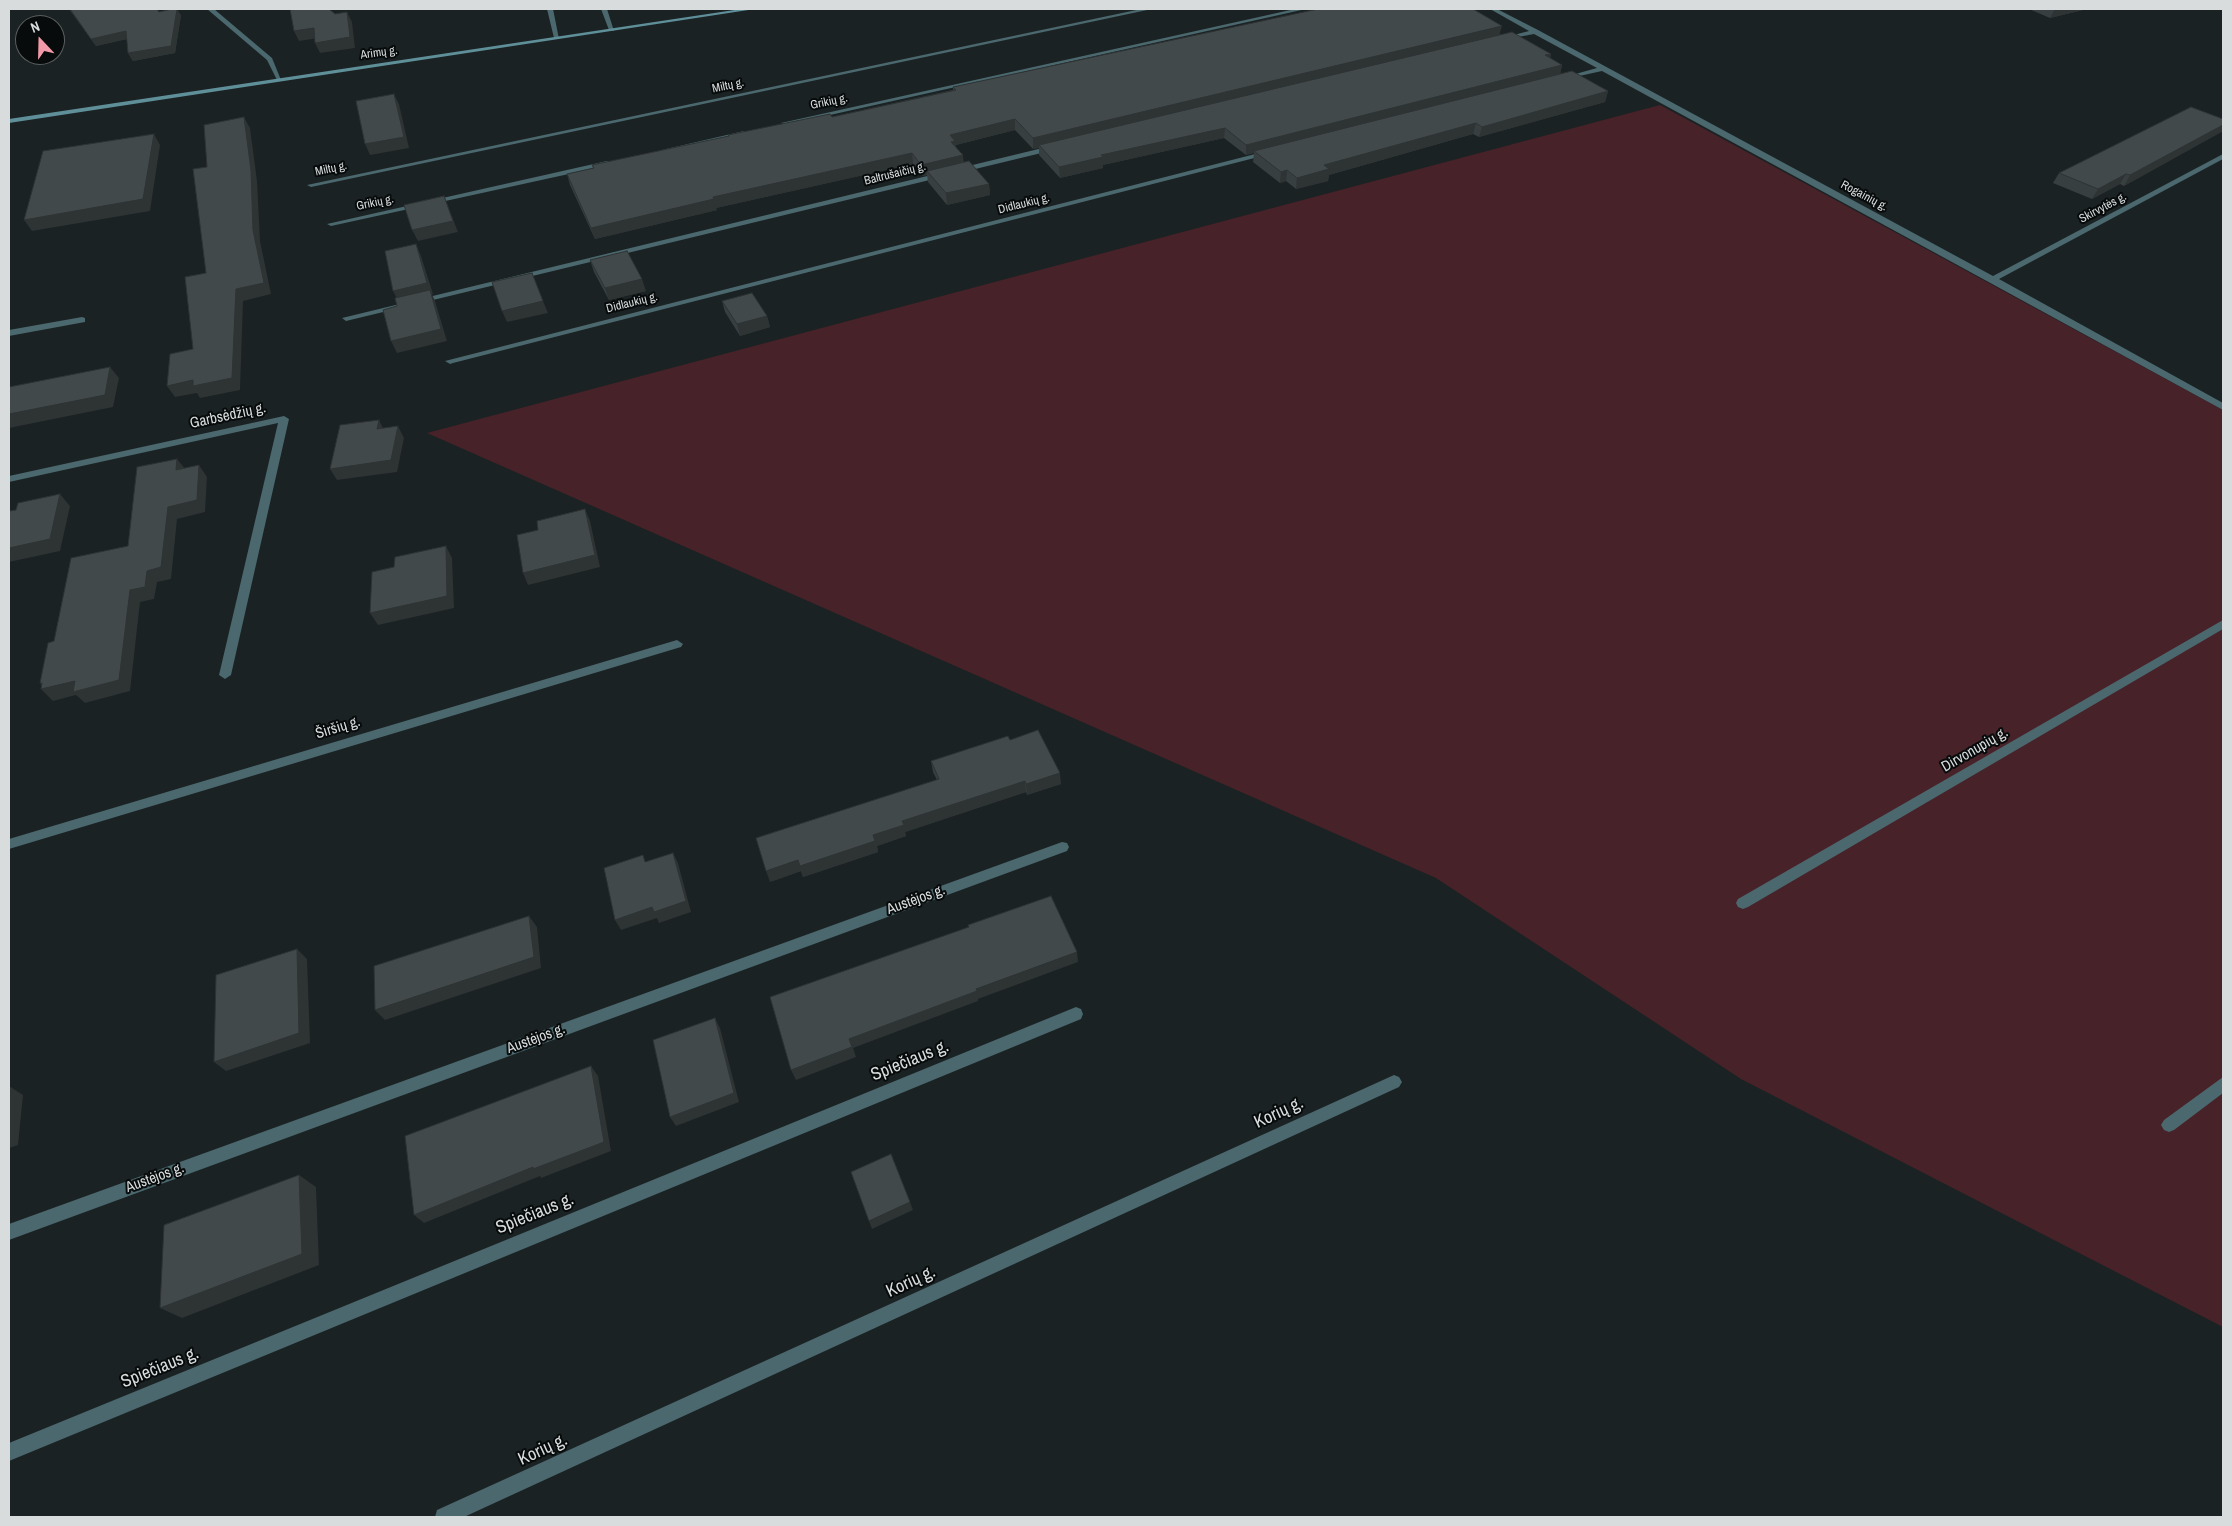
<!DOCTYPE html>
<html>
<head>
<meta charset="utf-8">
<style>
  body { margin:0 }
  #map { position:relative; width:2232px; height:1526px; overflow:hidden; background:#1b2223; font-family:"Archivo Narrow",sans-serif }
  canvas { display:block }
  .frame { position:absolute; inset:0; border:10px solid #d8dcdd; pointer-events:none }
  .north { position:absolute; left:15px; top:15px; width:50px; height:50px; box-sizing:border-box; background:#080b0b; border:1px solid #5b5f5f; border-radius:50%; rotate:339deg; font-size:14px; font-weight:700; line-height:20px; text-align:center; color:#d8dcdd }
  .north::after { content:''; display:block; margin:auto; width:18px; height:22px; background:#f39aa8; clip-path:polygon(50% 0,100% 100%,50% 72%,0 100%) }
</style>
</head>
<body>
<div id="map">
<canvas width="2232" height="1526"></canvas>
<div class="frame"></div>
<div class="north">N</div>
</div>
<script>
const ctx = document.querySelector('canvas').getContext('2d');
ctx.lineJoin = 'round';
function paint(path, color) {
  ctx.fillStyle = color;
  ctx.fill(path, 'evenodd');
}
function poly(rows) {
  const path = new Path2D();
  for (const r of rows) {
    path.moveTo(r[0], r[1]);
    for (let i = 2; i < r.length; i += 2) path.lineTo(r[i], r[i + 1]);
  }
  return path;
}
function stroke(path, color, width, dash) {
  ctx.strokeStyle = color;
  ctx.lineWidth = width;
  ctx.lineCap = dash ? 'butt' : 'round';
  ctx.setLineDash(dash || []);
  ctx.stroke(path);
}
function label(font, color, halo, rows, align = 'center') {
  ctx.font = font + ' "Archivo Narrow",sans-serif';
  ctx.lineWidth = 4;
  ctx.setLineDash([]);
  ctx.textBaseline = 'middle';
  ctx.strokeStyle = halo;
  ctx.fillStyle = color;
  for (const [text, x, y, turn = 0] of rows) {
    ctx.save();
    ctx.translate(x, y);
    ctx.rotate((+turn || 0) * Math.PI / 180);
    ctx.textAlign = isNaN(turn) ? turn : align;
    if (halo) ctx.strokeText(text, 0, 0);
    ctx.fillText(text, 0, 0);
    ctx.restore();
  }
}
paint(poly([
  [1660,105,2223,410,2223,1327,1741,1079,1436,878,427,433]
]), '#482229');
paint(poly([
  [207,9,214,9,272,58,281,80,277,80,267,60,207,9],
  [547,9,553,9,559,39,554,38,547,9],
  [601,9,607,9,614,31,609,30,601,9],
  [1141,9,1152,9,311,187,307,185,1141,9],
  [1295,9,1306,9,785,125,781,123,1295,9],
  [1490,9,1497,9,1538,30,1993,276,2223,154,2223,159,1999,279,2223,403,2223,410,1602,71,1561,80,1561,78,1597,68,1534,34,1502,40,1502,38,1529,31,1490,9],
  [744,131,748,133,747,135,666,152,662,150,744,131],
  [1055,145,1058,145,1058,149,346,321,342,318,1055,145],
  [1267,151,1274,153,453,363,450,364,445,361,1267,151],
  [607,161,611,163,610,165,331,226,327,224,607,161],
  [82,317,85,318,85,322,9,336,9,330,82,317],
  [284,416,289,419,231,675,225,679,219,675,278,423,9,482,9,476,284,416],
  [2223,620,2223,629,1748,907,1743,909,1738,907,1736,903,1738,899,2223,620],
  [677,640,683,644,681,647,9,849,9,839,677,640],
  [1062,842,1067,843,1069,847,1067,851,9,1240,9,1224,1062,842],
  [1076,1007,1081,1009,1083,1014,1081,1019,9,1461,9,1443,1076,1007],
  [1394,1075,1399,1077,1402,1082,1399,1087,464,1517,435,1517,437,1510,1394,1075],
  [2223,1077,2223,1093,2174,1130,2169,1132,2164,1130,2161,1125,2164,1120,2223,1077]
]), '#4a686e');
paint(poly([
  [741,9,755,9,9,123,9,119,741,9]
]), '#5f909a');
paint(poly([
  [69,9,157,9,159,12,181,15,175,53,133,61,128,53,127,39,96,46],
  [2029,9,2087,9,2050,18],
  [1500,34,1551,54,1550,58,1562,65,1560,74,1608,91,1605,102,1479,137,1473,134,1329,175,1328,181,1296,189,1286,181,1280,183,1253,162,1254,153,1246,155,1224,138,1103,165,1103,168,1060,178,1039,155,1039,148,1033,149,1015,130,956,145,956,147,964,162,989,184,990,195,947,205,928,182,927,175,923,176,913,164,716,208,717,210,595,239,570,185,567,174,593,168,592,165,728,137,728,135,832,117,953,90,953,87],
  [2223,119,2223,131,2124,186,2120,184,2092,199,2053,183,2059,173],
  [590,260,646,291,609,300,594,272],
  [722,301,767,316,770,327,740,336,725,312],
  [1010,740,1061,784,1027,795,1026,792,905,832,906,836,877,846,878,852,803,877,801,871,770,882,937,780,933,772,931,761]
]), '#383f40');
paint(poly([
  [177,9,181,15,175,53,133,61,128,53],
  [2055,9,2087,9,2050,18],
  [347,12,352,22,355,48,320,53,315,43],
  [1502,26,1499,36,1039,145,1039,148,1033,149,1033,138],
  [314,28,319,38,299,41,294,31],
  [126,31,130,38,96,46,91,39],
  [1551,54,1549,64,1545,55],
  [1562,65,1560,76,1254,151,1254,153,1246,155,1246,145],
  [1608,91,1605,102,1479,137,1482,127],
  [394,94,399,104,409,148,370,155,365,144],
  [244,117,250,128,257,181,260,241,271,294,243,301,240,390,200,398,197,393,175,397,167,386,193,380,236,289,253,230],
  [1015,119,1015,130,956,145,956,152,953,153,950,135],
  [1476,123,1473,134,1329,175,1328,181,1296,189,1297,178,1324,165],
  [2223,125,2223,131,2124,186,2130,175],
  [1225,128,1224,138,1103,165,1103,168,1060,178,1059,167,1101,155],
  [154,134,160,145,150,211,32,231,24,220],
  [912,153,913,164,716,208,717,210,595,239,591,228,713,197],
  [963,155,964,166,927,171,927,175,923,176,921,165],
  [1287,170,1286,181,1280,183,1281,172],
  [2126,174,2120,184,2092,199,2098,189],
  [989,184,990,195,947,205,946,193],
  [444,196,458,232,418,241,412,230],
  [416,244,421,256,433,294,432,294,435,301,447,341,397,353,391,341,399,302,393,291],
  [642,279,646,291,609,300,605,288],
  [543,301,548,313,507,322,502,311],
  [767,316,770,327,740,336,737,324],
  [110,367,119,378,113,407,9,428,9,414],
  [379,420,385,432,377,429],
  [398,426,404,438,397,472,337,480,330,469],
  [177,459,186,470,176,470],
  [199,465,207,477,205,512,177,519,171,579,157,582,154,599,140,602,130,691,85,703,76,695,53,701,41,689,45,688,40,683,130,590,147,571,168,507],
  [60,494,70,506,60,551,9,562,9,548],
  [585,509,590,521,600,567,528,585,523,573],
  [446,546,452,558,454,608,378,625,370,613],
  [1060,773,1061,784,1027,795,1026,784],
  [1025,781,1026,792,905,832,906,836,877,846,878,852,803,877,801,871,770,882,766,871,873,835,902,821],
  [673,853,678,863,691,912,659,923,657,918,621,930,615,920],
  [529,916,537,927,541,968,385,1020,375,1010],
  [297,949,307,959,310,1043,226,1071,214,1062],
  [1077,952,1078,962,978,999,978,1001,853,1048,856,1057,796,1080,791,1070,849,1039,976,989],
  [715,1018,720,1028,739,1102,676,1126,670,1117],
  [591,1066,598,1076,611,1151,541,1178,540,1176,424,1223,414,1215],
  [9,1086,23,1095,18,1145,9,1148],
  [299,1175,316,1187,319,1265,182,1318,160,1308],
  [910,1202,913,1210,872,1229,869,1221]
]), '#2e3334');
const building = poly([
  [70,9,157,9,159,12,172,9,177,9,171,46,128,53,126,31,91,39,70,9],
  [290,9,329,9,335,14,347,12,350,37,315,43,314,28,294,31,290,9],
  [1318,9,1473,9,1502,26,1033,138,1015,119,950,135,955,141,951,142,963,155,921,165,912,153,713,197,714,199,591,228,567,174,594,168,592,165,729,136,728,135,830,114,832,117,956,90,953,87,1318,9],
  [1512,32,1551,54,1545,55,1562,65,1246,145,1225,128,1101,155,1103,157,1059,167,1039,145,1512,32],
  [1572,71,1608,91,1482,127,1476,123,1324,165,1329,169,1297,178,1287,170,1281,172,1254,151,1572,71],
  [394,94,404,137,365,144,356,101,394,94],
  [2191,107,2223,119,2223,125,2130,175,2126,174,2098,189,2059,173,2191,107],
  [244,117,251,170,253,230,264,283,236,289,232,378,193,386,193,380,167,386,170,354,193,349,185,277,206,273,193,169,207,167,204,125,244,117],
  [154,134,143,199,24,220,43,151,154,134],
  [969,161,989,184,946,193,927,171,969,161],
  [444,196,453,221,412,230,404,205,444,196],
  [416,244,427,283,393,291,385,251,416,244],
  [627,251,642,279,605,288,590,260,627,251],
  [532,273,543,301,502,311,492,282,532,273],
  [430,290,441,329,391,341,383,310,397,306,395,298,430,290],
  [752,293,767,316,737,324,722,301,752,293],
  [110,367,105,395,9,414,9,387,110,367],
  [379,420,377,429,398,426,391,460,330,469,340,425,379,420],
  [177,459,176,470,199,465,197,500,168,507,161,567,147,571,145,587,130,590,119,680,73,692,75,681,41,689,42,683,40,683,48,643,54,641,71,558,128,546,137,467,177,459],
  [60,494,50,539,9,548,9,511,16,510,18,503,60,494],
  [585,509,595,555,523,573,517,535,538,530,537,521,585,509],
  [446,546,447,596,370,613,372,572,394,567,395,557,446,546],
  [1038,730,1060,773,1026,784,1025,781,902,821,904,825,873,835,875,841,800,866,798,860,766,871,756,838,939,779,931,761,1008,736,1010,740,1038,730],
  [673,853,686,901,654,912,652,907,615,920,604,868,643,855,645,862,673,853],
  [1051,896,1077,952,976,989,977,991,849,1039,852,1047,791,1070,770,997,969,927,968,925,1051,896],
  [529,916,534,957,375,1010,374,966,529,916],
  [297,949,299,1033,214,1062,216,975,297,949],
  [715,1018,734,1093,670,1117,653,1040,715,1018],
  [591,1066,604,1142,533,1169,533,1167,414,1215,405,1136,591,1066],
  [891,1154,910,1202,869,1221,851,1172,891,1154],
  [299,1175,302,1254,160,1308,164,1225,299,1175]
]);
paint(building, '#41494b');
stroke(building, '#2e3334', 1);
label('12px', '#d8dcdd', '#080b0b', [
  ["Arimų g.",379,53,-8],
  ["Miltų g.",728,86,-12],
  ["Grikių g.",829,102,-12],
  ["Miltų g.",331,169,-12],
  ["Baltrušaičių g.",895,174,-14],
  ["Rogainių g.",1864,196,28],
  ["Grikių g.",375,203,-12],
  ["Didlaukių g.",1024,204,-14],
  ["Skirvytės g.",2103,208,-28],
  ["Didlaukių g.",632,303,-14]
]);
label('15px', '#d8dcdd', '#080b0b', [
  ["Garbsėdžių g.",228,416,-12],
  ["Širšių g.",338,728,-17],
  ["Dirvonupių g.",1975,750,-30],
  ["Austėjos g.",916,900,-20],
  ["Austėjos g.",536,1039,-20],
  ["Austėjos g.",155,1178,-20]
]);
label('18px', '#d8dcdd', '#080b0b', [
  ["Spiečiaus g.",910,1061,-22],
  ["Korių g.",1279,1113,-25],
  ["Spiečiaus g.",535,1214,-22],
  ["Korių g.",911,1282,-25],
  ["Spiečiaus g.",160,1368,-22],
  ["Korių g.",543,1450,-25]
]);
</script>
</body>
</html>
